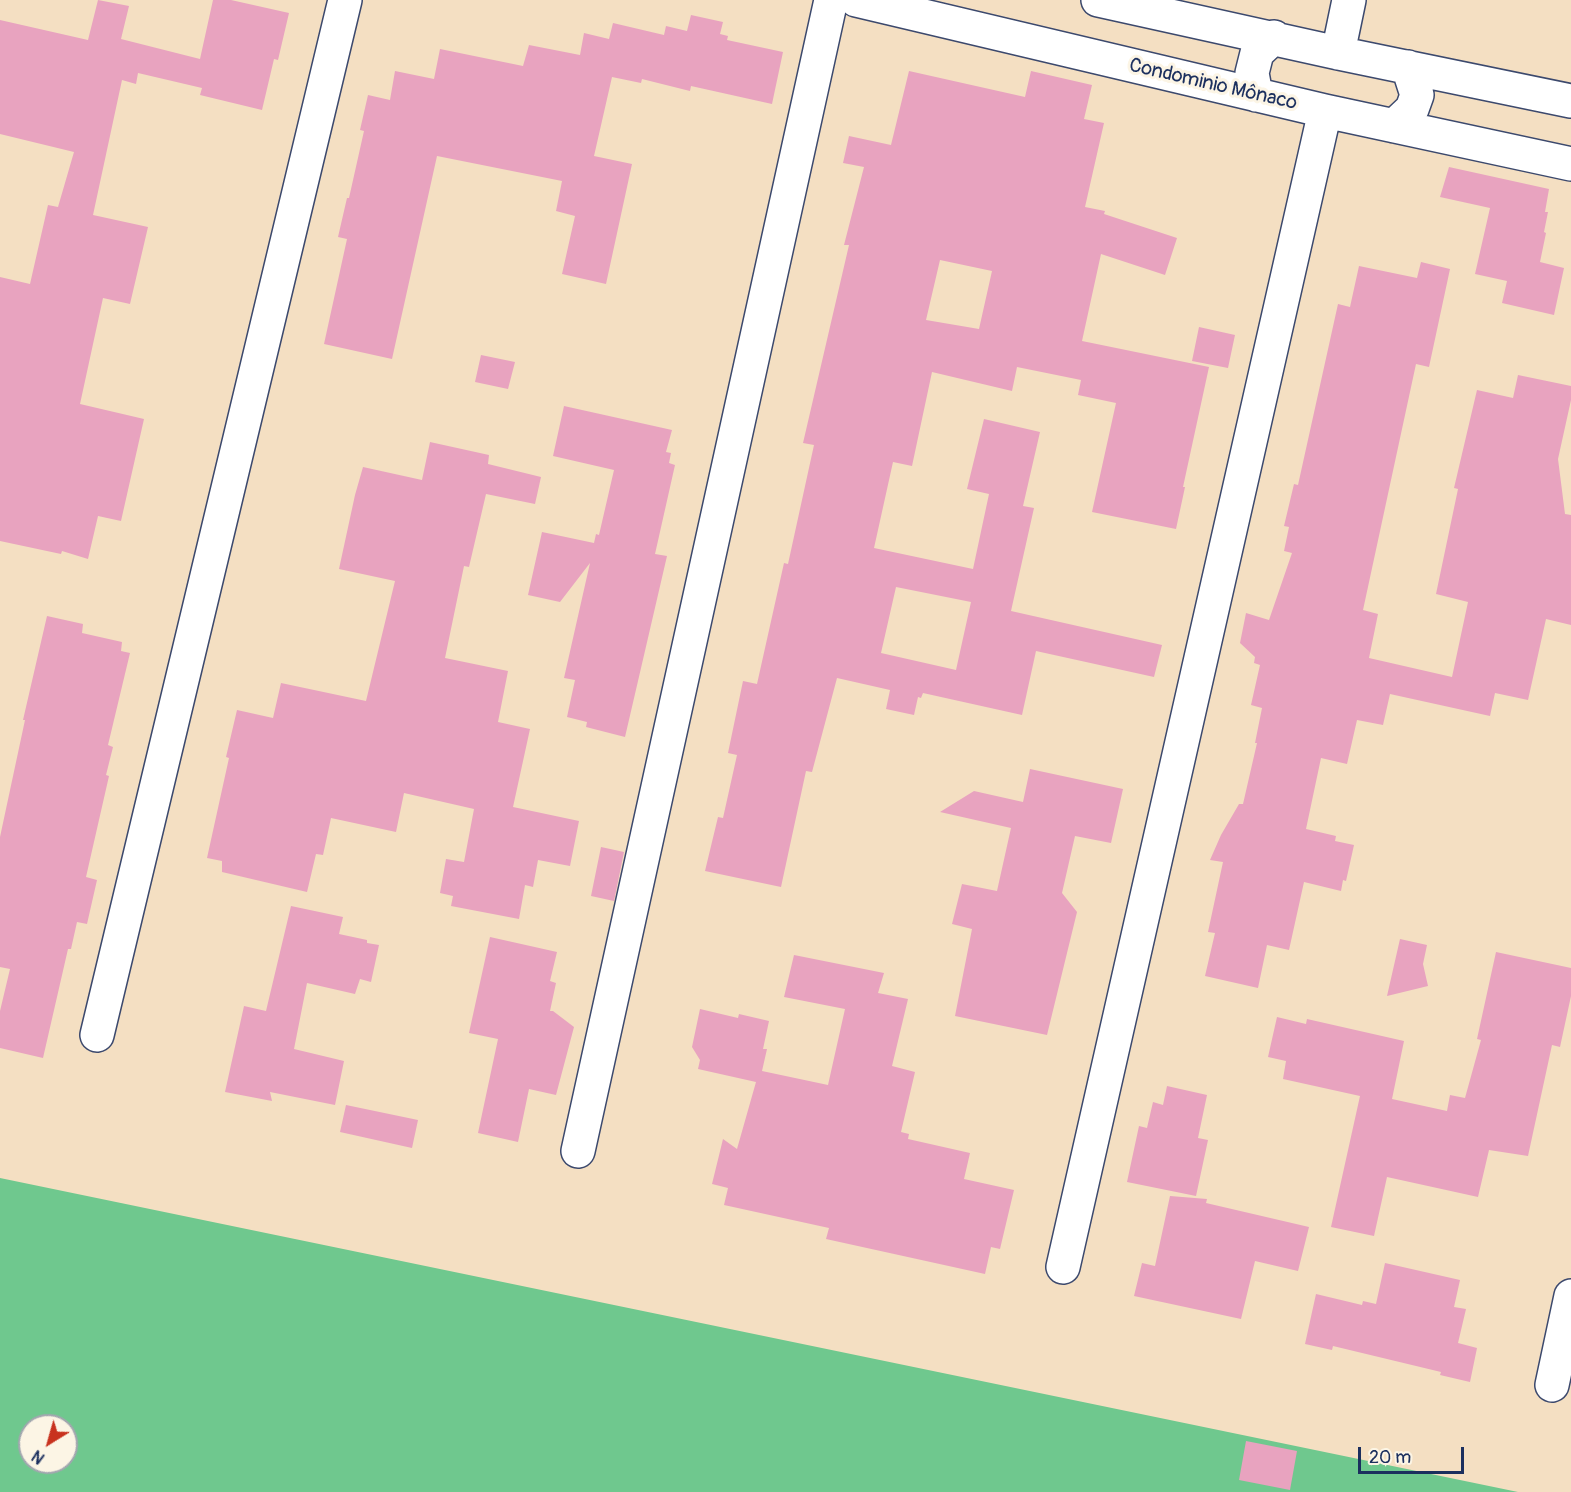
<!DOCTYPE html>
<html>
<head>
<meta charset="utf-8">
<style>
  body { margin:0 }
  #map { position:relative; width:1571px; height:1492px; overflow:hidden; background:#f4dfc2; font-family:Pangolin,sans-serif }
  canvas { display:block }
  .north { position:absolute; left:18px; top:1414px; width:60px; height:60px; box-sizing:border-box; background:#fcf5e5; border:2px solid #a2a6af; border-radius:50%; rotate:217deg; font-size:16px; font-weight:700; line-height:24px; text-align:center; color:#1b2f5e }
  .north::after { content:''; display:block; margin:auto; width:21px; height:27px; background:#c8321e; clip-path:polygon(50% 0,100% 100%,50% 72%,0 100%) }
  .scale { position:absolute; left:1358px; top:1447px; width:106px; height:27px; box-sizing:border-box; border:3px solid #1b2f5e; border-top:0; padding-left:8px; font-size:18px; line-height:21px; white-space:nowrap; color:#1b2f5e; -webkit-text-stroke:4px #fcf5e5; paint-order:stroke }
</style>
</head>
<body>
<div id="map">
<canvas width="1571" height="1492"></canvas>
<div class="north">N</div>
<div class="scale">20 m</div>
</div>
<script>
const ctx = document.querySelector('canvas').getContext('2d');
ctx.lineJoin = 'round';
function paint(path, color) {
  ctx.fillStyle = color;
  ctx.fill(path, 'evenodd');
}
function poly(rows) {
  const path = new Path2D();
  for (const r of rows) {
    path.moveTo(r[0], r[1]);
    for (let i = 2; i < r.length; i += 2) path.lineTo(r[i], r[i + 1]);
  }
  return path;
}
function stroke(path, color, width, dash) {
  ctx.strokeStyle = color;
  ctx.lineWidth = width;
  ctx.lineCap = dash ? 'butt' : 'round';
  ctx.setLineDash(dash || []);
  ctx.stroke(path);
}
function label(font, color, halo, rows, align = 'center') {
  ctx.font = font + ' Pangolin,sans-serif';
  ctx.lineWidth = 6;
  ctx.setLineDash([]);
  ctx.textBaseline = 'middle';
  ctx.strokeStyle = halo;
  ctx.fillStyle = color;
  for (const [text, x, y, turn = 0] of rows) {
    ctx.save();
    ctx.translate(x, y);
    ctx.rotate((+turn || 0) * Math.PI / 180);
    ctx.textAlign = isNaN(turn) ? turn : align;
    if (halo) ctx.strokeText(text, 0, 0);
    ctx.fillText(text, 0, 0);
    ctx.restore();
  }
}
paint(poly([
  [0,1178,1518,1492,0,1492],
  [30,1426,66,1426,66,1462,30,1462]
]), '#6fc88e');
paint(poly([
  [98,0,129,6,121,39,200,59,213,0,231,0,289,13,278,60,274,59,262,110,200,95,202,88,138,73,136,84,122,80,93,215,148,227,130,304,103,298,80,404,144,419,121,521,98,516,88,559,62,551,61,554,0,541,0,277,30,284,48,205,58,207,74,152,0,134,0,20,88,40],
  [691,15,723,22,720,34,728,36,727,40,783,52,772,104,691,86,690,91,642,79,641,83,612,77,594,156,632,164,606,284,562,274,575,216,556,211,562,181,437,156,392,359,324,344,347,239,338,237,347,198,349,198,364,131,360,130,368,95,390,100,395,71,434,79,440,49,523,66,529,45,580,55,584,33,609,39,613,23,664,35,666,26,687,31],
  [909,71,1025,97,1031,71,1092,85,1084,119,1104,123,1085,207,1105,211,1104,214,1177,238,1165,275,1101,254,1082,341,1209,367,1183,487,1185,487,1176,529,1092,512,1116,403,1078,395,1081,380,1017,367,1012,391,932,372,912,466,893,462,874,548,973,569,989,494,967,489,984,419,1040,432,1023,506,1034,508,1011,611,1162,645,1154,677,1036,651,1022,715,923,693,921,698,918,697,914,715,886,709,890,690,837,678,812,772,806,771,781,887,705,871,718,817,723,818,737,755,728,753,743,681,757,684,784,563,788,564,814,445,803,443,849,245,844,245,864,167,843,163,849,136,891,145],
  [940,260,992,271,979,329,926,320],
  [896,587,971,602,956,670,881,653],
  [1449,167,1549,189,1545,212,1548,212,1544,232,1546,233,1540,262,1564,268,1554,315,1502,303,1507,281,1475,274,1490,208,1440,197],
  [1421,262,1450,269,1429,367,1416,364,1363,610,1378,614,1369,658,1452,677,1468,602,1436,594,1458,489,1454,488,1477,390,1513,398,1518,375,1571,386,1571,400,1558,459,1565,514,1571,515,1571,625,1546,619,1528,700,1495,693,1490,716,1390,694,1383,725,1357,720,1347,764,1321,758,1306,829,1336,836,1335,841,1354,845,1346,881,1343,880,1341,891,1304,882,1289,950,1267,945,1258,988,1205,976,1215,933,1208,932,1223,862,1210,860,1221,835,1239,804,1243,804,1257,743,1255,743,1262,708,1251,705,1260,665,1254,663,1255,657,1240,643,1246,613,1269,620,1292,553,1284,551,1289,527,1284,526,1294,484,1298,485,1338,304,1350,307,1359,266,1417,278],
  [1199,327,1235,335,1228,368,1192,361],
  [481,355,515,362,508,389,475,382],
  [564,406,672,430,666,452,671,453,669,463,675,465,655,554,667,556,625,737,586,727,587,722,567,717,575,680,564,678,590,563,560,602,528,595,542,532,594,543,596,534,599,535,614,470,553,456],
  [430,442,489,455,488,464,541,477,535,504,486,494,469,567,464,566,445,658,508,671,498,722,530,729,513,807,579,821,570,866,538,860,533,887,525,885,519,919,451,906,453,896,440,893,446,859,464,862,474,809,404,793,396,832,331,818,323,855,316,854,307,892,222,872,222,861,207,858,229,758,226,757,237,710,273,718,281,683,366,701,395,581,339,569,355,495,363,467,422,480],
  [47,616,83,624,82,633,122,642,121,651,130,653,108,745,113,747,106,775,109,776,86,877,97,880,87,924,77,922,71,949,68,949,43,1058,0,1048,0,1011,10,969,0,967,0,837,25,720,23,720],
  [1030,769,1123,789,1111,843,1075,836,1062,893,1077,912,1047,1035,955,1016,972,929,952,924,962,884,997,891,1011,828,940,812,974,791,1023,802],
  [601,847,624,852,614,901,591,896],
  [291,906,343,917,339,934,367,940,367,943,379,945,371,982,360,979,355,994,307,983,294,1049,344,1061,335,1105,270,1092,272,1101,225,1092,244,1006,266,1011],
  [490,937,557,952,550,981,556,983,550,1011,553,1011,574,1027,556,1095,529,1089,518,1142,478,1133,498,1039,469,1033],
  [1400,939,1427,945,1423,964,1428,986,1387,996],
  [1496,952,1571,968,1571,996,1560,1047,1552,1045,1528,1156,1489,1150,1478,1197,1387,1177,1374,1236,1331,1227,1360,1096,1283,1079,1286,1061,1268,1057,1277,1017,1306,1024,1307,1019,1404,1041,1392,1099,1447,1111,1450,1095,1465,1098,1481,1040,1477,1039],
  [794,955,884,973,878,993,908,999,892,1066,915,1072,901,1132,909,1134,908,1139,970,1153,964,1179,1014,1190,1000,1249,991,1247,985,1274,826,1239,829,1228,724,1205,728,1188,712,1184,723,1139,737,1149,756,1082,698,1069,700,1060,692,1047,700,1009,738,1018,739,1014,769,1021,763,1049,767,1049,762,1071,828,1085,845,1009,784,997],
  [1167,1086,1207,1095,1198,1138,1208,1140,1196,1196,1127,1182,1139,1126,1147,1128,1153,1102,1163,1105],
  [346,1105,418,1120,412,1148,340,1132],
  [1170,1196,1207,1199,1206,1203,1309,1227,1298,1271,1255,1261,1241,1319,1134,1296,1142,1263,1155,1266],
  [1385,1263,1460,1280,1454,1307,1466,1309,1458,1343,1477,1348,1470,1382,1440,1375,1441,1372,1333,1346,1332,1350,1305,1344,1316,1294,1362,1305,1363,1301,1376,1304],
  [1246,1441,1297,1451,1290,1490,1239,1480]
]), '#e8a3bf');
const minor = poly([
  [856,0,1325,111,1571,164],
  [1098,0,1338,53,1571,101],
  [1338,53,1349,0],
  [1256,95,1252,73,1257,53,1274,37],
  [1394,126,1412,109,1417,95,1408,67],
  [97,1035,345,0],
  [578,1151,831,0],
  [1063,1267,1325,111],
  [1552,1385,1571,1296]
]);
stroke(minor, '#3c496d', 36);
stroke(minor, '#fff', 33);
label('20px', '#1b2f5e', '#fcf5e5', [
  ["Condominio Mônaco",1213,85,13]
]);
</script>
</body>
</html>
